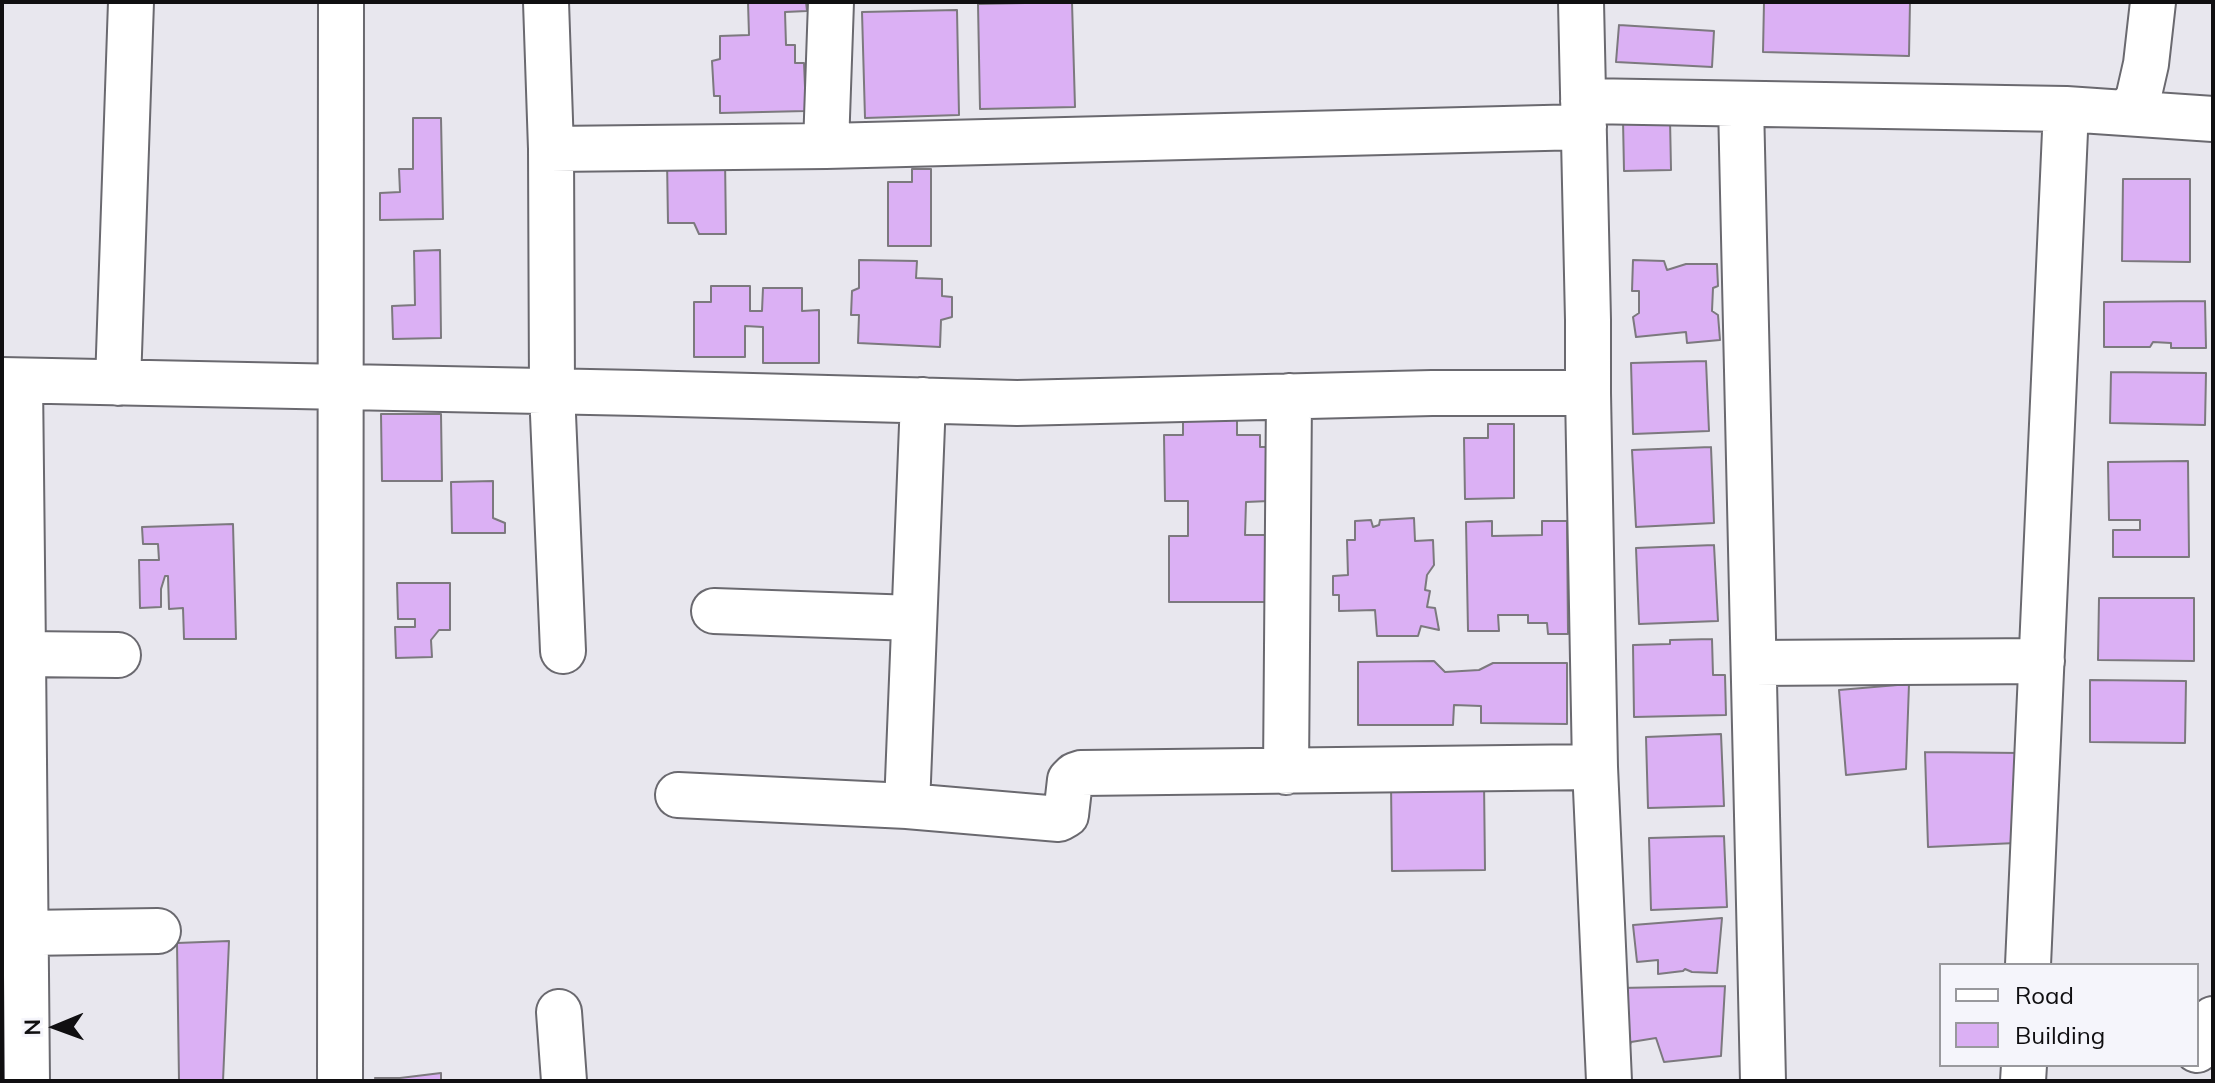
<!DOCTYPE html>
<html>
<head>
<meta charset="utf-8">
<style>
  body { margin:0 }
  #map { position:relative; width:2215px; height:1083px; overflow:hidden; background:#e8e7ee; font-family:Mulish,sans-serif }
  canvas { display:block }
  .frame { position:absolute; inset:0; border:4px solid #100f11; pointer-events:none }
  .legend { position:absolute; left:1939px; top:963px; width:260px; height:104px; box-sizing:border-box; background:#f5f5fb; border:2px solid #99999d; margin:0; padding:10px 14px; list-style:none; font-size:24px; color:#100f11 }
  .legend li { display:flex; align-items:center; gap:16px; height:40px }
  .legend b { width:40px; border:2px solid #99999d }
  .north { position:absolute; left:16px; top:987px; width:80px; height:80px; -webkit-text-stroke:6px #f5f5fb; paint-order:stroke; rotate:269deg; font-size:22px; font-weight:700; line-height:32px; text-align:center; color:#100f11 }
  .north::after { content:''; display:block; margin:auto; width:28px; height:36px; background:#100f11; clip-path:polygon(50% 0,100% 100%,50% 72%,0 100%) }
</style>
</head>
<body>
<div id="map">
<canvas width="2215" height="1083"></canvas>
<div class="frame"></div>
<ul class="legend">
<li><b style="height:10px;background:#fff"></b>Road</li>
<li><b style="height:22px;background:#dbb0f4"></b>Building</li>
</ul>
<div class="north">N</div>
</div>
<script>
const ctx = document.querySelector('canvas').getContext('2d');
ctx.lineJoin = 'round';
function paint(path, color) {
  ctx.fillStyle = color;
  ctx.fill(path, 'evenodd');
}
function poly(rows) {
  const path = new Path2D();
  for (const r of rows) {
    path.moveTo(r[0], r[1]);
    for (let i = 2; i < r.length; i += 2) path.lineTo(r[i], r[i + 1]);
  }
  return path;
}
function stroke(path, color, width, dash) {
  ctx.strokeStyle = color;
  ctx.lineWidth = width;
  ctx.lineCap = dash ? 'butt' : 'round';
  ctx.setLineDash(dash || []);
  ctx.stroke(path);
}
const building = poly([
  [748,2,806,2,807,11,785,12,786,45,795,45,795,63,804,63,806,111,720,113,720,96,714,96,712,61,720,59,720,36,749,35,748,2],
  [1072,2,1075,107,980,109,978,4,1072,2],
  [1764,2,1910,2,1909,56,1763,52,1764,2],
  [957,10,959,115,865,118,862,12,957,10],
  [1619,25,1714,31,1712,67,1616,62,1619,25],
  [413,118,441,118,443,219,380,220,380,193,400,192,399,169,413,169,413,118],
  [1670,119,1671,170,1624,171,1623,120,1670,119],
  [725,158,726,234,699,234,694,223,668,223,667,159,725,158],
  [912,169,931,169,931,246,888,246,888,182,912,182,912,169],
  [2123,179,2190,179,2190,262,2122,261,2123,179],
  [440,250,441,338,393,339,392,306,415,305,414,251,440,250],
  [859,260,917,261,916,278,942,279,942,296,952,297,952,317,941,320,940,347,858,343,859,315,851,315,852,291,859,288,859,260],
  [1633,260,1664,261,1667,270,1686,264,1717,264,1718,286,1713,288,1712,311,1718,315,1720,340,1687,343,1686,332,1636,337,1633,317,1639,313,1639,291,1632,291,1633,260],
  [711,286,750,286,750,311,762,311,763,288,802,288,802,311,819,310,819,363,763,363,763,327,745,326,745,357,694,357,694,302,711,302,711,286],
  [2205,301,2206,348,2171,348,2171,343,2153,342,2150,347,2104,347,2104,302,2205,301],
  [1706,361,1709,431,1633,434,1631,363,1706,361],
  [2111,372,2206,373,2205,425,2110,423,2111,372],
  [1183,409,1237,409,1237,435,1260,435,1260,447,1269,447,1269,501,1246,502,1245,535,1265,535,1265,602,1169,602,1169,536,1188,536,1188,501,1165,501,1164,435,1183,435,1183,409],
  [381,414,441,414,442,481,382,481,381,414],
  [1488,424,1514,424,1514,498,1465,499,1464,438,1488,438,1488,424],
  [1711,447,1714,523,1636,527,1632,450,1711,447],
  [2188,461,2189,557,2113,557,2113,530,2140,530,2140,520,2109,520,2108,462,2188,461],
  [493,481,493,518,505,523,505,533,452,533,451,482,493,481],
  [1414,518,1415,541,1433,540,1434,565,1427,575,1425,590,1430,591,1427,607,1435,608,1439,630,1421,626,1418,636,1377,636,1375,610,1339,611,1339,595,1333,595,1333,576,1348,575,1347,540,1355,540,1355,521,1371,520,1373,527,1379,525,1380,520,1414,518],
  [1492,521,1492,536,1542,535,1542,521,1567,521,1568,634,1548,634,1547,623,1528,623,1528,615,1498,615,1499,631,1468,631,1466,522,1492,521],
  [233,524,236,639,184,639,183,608,169,609,168,576,165,576,161,589,161,607,140,608,139,560,159,560,158,544,143,544,142,527,233,524],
  [1714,545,1718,621,1639,624,1636,548,1714,545],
  [397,583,450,583,450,630,439,630,431,640,432,657,396,658,395,627,415,627,415,619,398,619,397,583],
  [2099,598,2194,598,2194,661,2098,660,2099,598],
  [1712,639,1713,675,1725,675,1726,715,1634,717,1633,645,1670,644,1670,640,1712,639],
  [1434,661,1445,672,1479,670,1493,663,1567,663,1567,724,1481,723,1481,706,1454,705,1453,725,1358,725,1358,662,1434,661],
  [2090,680,2186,681,2185,743,2090,742,2090,680],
  [1909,684,1906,769,1846,775,1839,690,1909,684],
  [1721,734,1724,806,1648,808,1646,737,1721,734],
  [1925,752,2020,753,2016,843,1928,847,1925,752],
  [1484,781,1485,870,1392,871,1391,783,1484,781],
  [1724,836,1727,907,1651,910,1649,838,1724,836],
  [1722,918,1717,973,1692,972,1685,969,1683,971,1658,974,1658,960,1637,962,1633,925,1722,918],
  [229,941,223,1081,179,1081,177,943,229,941],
  [1725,986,1721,1056,1664,1062,1656,1038,1631,1042,1630,1045,1619,988,1725,986],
  [441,1073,441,1081,376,1081,375,1078,400,1078,441,1073]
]);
paint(building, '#dbb0f4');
stroke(building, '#7c797e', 2);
const minor = poly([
  [546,2,551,149,552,391,563,651],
  [1581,2,1588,320,1588,393,1595,767,1609,1081],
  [1583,101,2066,109,2213,119],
  [1741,104,1763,1081],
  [2126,113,2138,99,2146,64,2153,2],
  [826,146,831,2],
  [551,149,826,146,1584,127],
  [2,380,639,393,1017,403,1432,393,1588,393],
  [20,381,23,654,118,655],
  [118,383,131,2],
  [714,611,914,618],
  [2,655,23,654,27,1081],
  [1754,663,2042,661],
  [1286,772,1289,396],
  [678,795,907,806,1059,819,1066,815,1070,780,1075,775,1081,773,1595,767],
  [907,806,923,400],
  [25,933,158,931],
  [2028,965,2066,109],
  [559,1012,564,1081],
  [340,1081,341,2],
  [2023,1081,2024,1065]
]);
const tertiary = poly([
  [2197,1050,2213,1019]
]);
stroke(minor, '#6a696f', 48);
stroke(tertiary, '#6a696f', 48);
stroke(minor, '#fff', 44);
stroke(tertiary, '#fff', 44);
</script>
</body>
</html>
